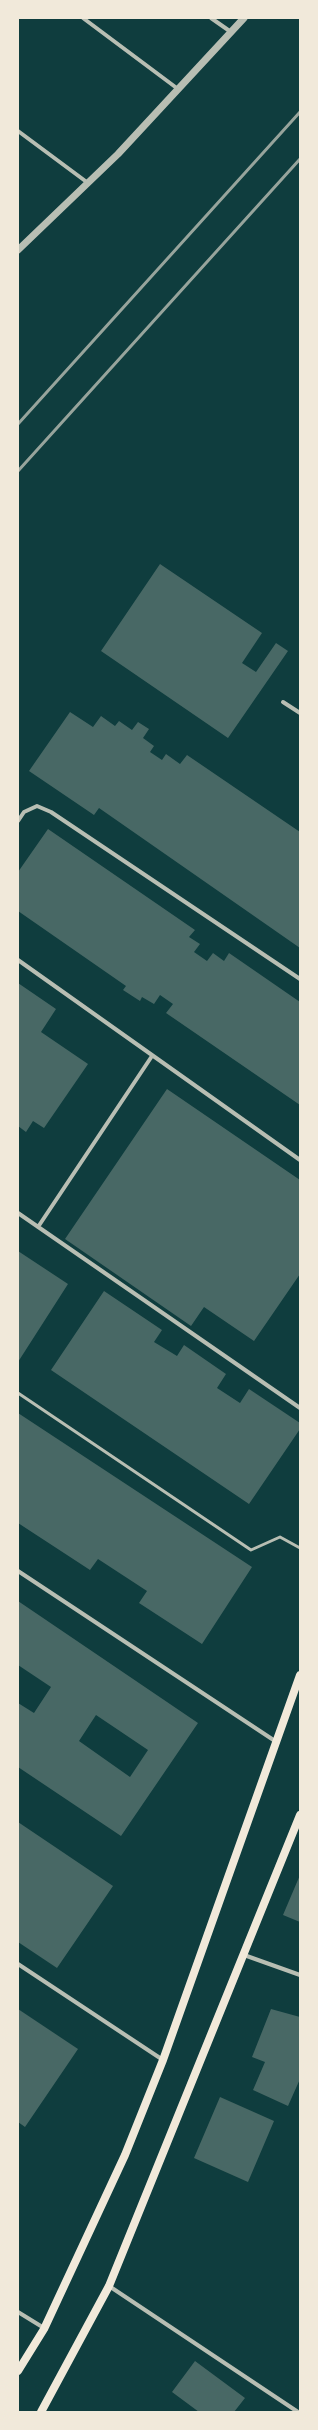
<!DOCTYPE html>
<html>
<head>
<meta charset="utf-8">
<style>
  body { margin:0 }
  #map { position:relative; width:318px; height:2430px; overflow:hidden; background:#0f3d3e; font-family:Inter,sans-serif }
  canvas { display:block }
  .frame { position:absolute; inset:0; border:19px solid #f1e9da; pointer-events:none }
</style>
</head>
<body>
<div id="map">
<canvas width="318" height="2430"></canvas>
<div class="frame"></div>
</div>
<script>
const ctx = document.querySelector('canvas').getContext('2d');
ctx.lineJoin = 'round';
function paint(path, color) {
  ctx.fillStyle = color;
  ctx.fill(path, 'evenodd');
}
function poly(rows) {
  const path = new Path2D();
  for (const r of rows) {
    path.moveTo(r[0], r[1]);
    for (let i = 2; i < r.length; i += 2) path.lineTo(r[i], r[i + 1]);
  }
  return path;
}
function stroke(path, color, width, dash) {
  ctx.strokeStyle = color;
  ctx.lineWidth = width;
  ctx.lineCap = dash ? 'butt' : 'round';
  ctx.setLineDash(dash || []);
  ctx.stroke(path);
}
paint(poly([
  [160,564,262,633,242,663,256,672,276,643,288,651,228,738,101,651],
  [70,712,93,727,101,716,115,726,119,721,132,730,138,722,149,729,143,738,154,746,150,752,162,760,166,754,180,764,187,755,300,832,300,948,99,808,94,815,29,771],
  [48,829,195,930,189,937,200,944,194,952,207,961,213,953,224,961,229,953,300,1002,300,1105,166,1013,173,1004,160,995,154,1004,142,997,140,1001,123,990,126,986,18,911,18,872],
  [18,983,56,1009,41,1032,88,1064,44,1128,33,1121,26,1132,18,1126],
  [167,1089,300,1180,300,1274,254,1341,204,1307,191,1326,65,1239],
  [18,1251,68,1284,18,1362],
  [104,1291,162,1330,154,1342,177,1356,184,1345,226,1374,217,1388,240,1403,249,1389,300,1423,300,1429,249,1504,51,1370],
  [18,1413,252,1567,202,1644,139,1603,147,1591,98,1559,90,1570,18,1523],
  [18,1601,198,1723,121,1836,18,1767,18,1703,34,1713,51,1687,18,1665],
  [96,1715,148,1750,130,1777,79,1741],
  [18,1822,113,1886,57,1968,18,1942],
  [300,1875,300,1922,283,1915],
  [18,2009,78,2049,25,2127,18,2122],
  [271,2009,300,2017,300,2079,288,2106,253,2090,265,2062,252,2057],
  [220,2097,274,2121,248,2182,194,2158],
  [195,2361,245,2398,234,2412,199,2412,172,2392]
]), '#486865');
stroke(poly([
  [18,1393,251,1550,280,1537,300,1548]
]), '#b8beb3', 3);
stroke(poly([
  [83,18,178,89],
  [211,18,231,32],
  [18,131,88,183],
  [283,702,300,713],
  [18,821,24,812,37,806,51,812,300,979],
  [18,960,300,1160],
  [18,1213,300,1408],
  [38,1227,152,1056],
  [18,1571,275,1741],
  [244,1955,300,1975],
  [18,1964,163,2060],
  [109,2286,298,2412],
  [18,2312,44,2328]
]), '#b8beb3', 4);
stroke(poly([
  [18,250,118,154,244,18]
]), '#b8beb3', 7);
stroke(poly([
  [18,2371,44,2329,125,2155,163,2060,300,1675],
  [41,2412,109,2286,300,1815]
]), '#f1e9da', 8);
stroke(poly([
  [18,424,300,112],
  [18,471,300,159]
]), '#97a49c', 3);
</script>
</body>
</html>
